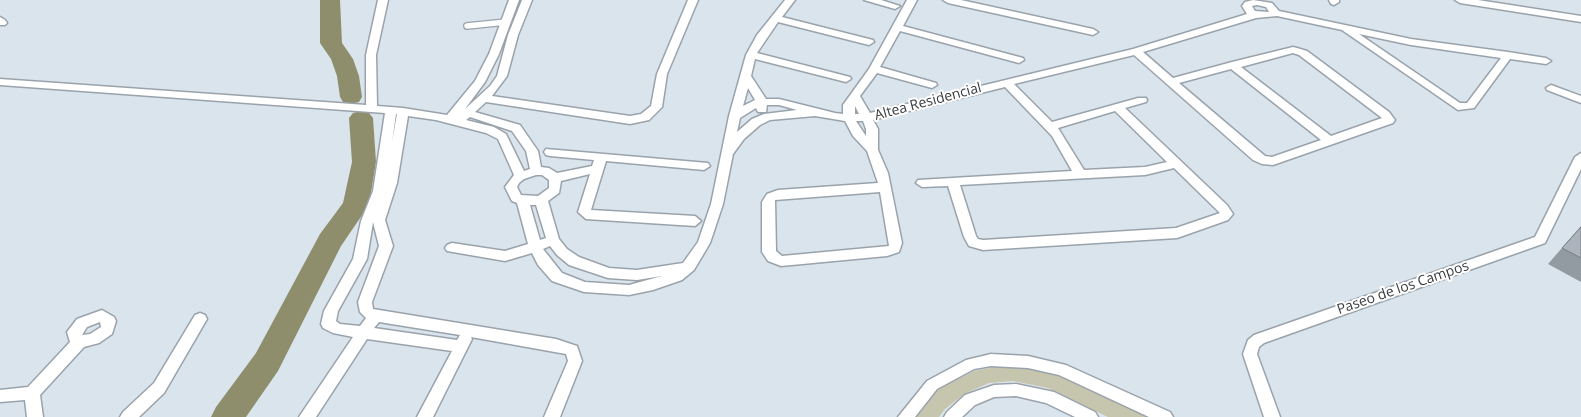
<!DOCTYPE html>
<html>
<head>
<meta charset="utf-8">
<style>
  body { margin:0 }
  canvas { display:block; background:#dae4ec }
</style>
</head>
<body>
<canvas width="1581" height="417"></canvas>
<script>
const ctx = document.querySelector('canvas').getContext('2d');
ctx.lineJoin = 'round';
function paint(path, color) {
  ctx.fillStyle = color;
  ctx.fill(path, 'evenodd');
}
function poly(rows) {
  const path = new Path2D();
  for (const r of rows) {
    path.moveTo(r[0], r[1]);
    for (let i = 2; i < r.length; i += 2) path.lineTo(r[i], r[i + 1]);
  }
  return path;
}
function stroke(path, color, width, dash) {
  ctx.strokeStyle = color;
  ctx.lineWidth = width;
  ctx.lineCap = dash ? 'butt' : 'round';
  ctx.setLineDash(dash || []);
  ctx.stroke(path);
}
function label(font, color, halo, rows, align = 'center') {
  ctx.font = font + ' "Open Sans",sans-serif';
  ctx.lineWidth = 4;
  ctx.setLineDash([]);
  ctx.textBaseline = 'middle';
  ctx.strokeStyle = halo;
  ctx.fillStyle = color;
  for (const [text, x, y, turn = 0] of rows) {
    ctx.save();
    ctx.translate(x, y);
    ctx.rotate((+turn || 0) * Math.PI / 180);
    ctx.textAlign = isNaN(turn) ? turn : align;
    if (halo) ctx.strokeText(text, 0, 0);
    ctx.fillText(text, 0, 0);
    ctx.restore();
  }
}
paint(poly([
  [1006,365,1046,370,1154,417,1108,417,1048,388,1013,381,989,383,966,393,945,409,939,417,916,417,935,391,974,371]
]), '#c6c5ad');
paint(poly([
  [320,0,340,0,342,43,353,59,359,76,362,97,359,102,351,104,343,102,340,97,337,76,331,59,320,43,320,0],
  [361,111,369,113,373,118,376,162,369,205,341,246,278,371,246,417,211,417,216,407,256,353,320,234,343,203,352,162,349,118,353,113,361,111]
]), '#8f8e6c');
const lane = poly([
  [467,26,506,22]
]);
const street = poly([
  [378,0,388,0,376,55,377,106,403,108,447,115,475,81,489,54,509,0,519,0,499,54,485,82,465,109,490,86,497,76,508,35,522,0,532,0,518,35,507,76,492,96,630,116,641,114,651,106,657,74,688,0,698,0,667,74,662,107,649,120,630,124,486,102,475,112,520,125,538,151,541,167,549,168,557,173,592,166,594,160,550,156,546,155,544,152,546,149,708,163,710,166,704,170,606,161,591,210,695,216,701,221,695,226,586,219,578,212,590,174,561,181,559,193,548,201,559,239,567,249,579,257,609,268,637,270,683,263,698,242,711,204,729,116,746,55,757,35,785,0,795,0,782,17,873,40,874,42,869,45,778,22,757,53,850,77,851,79,846,82,755,59,751,76,766,99,779,99,835,113,843,114,843,105,869,69,907,0,917,0,903,26,1023,58,1024,60,1019,63,900,31,880,67,936,83,937,85,932,88,877,73,860,96,870,113,1133,49,1247,14,1242,6,1245,2,1253,0,1272,3,1279,11,1411,39,1508,52,1546,58,1551,61,1546,64,1510,59,1474,108,1458,110,1342,30,1277,16,1256,18,1143,52,1173,78,1232,62,1293,47,1297,48,1307,51,1389,112,1395,120,1393,123,1273,165,1262,164,1253,160,1134,55,1014,84,1052,122,1138,98,1146,98,1147,100,1146,102,1125,108,1227,205,1233,214,1228,220,1177,238,983,250,969,246,964,237,948,186,922,187,916,183,918,180,1072,171,1052,136,1005,87,873,120,878,129,878,150,888,173,902,243,899,252,887,256,781,266,768,261,762,252,762,202,767,194,778,190,878,183,867,151,853,136,845,121,815,116,770,120,760,125,744,139,733,154,723,204,710,243,694,270,682,280,653,290,629,295,584,292,552,281,538,265,532,253,505,261,447,251,445,248,447,245,452,243,505,251,528,244,517,203,512,201,505,187,514,175,498,139,486,133,436,120,408,116,397,183,385,220,393,246,372,302,373,309,556,339,577,346,582,361,560,417,544,417,568,361,566,354,471,337,472,339,433,417,417,417,452,351,367,339,316,417,299,417,353,337,333,333,323,328,321,324,324,311,353,259,361,221,373,191,385,113,0,85,0,79,366,105,366,55,378,0],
  [1257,5,1266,7,1269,12,1255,11,1252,6,1257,5],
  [1359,34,1411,45,1501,58,1467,103,1460,103,1359,34],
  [1293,53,1299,55,1382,118,1331,136,1241,67,1293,53],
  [1231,69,1321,140,1272,157,1265,156,1179,83,1231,69],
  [748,88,755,100,743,106,748,88],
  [767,105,779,105,797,110,764,114,752,119,737,132,740,118,756,108,758,112,766,112,767,105],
  [855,105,855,106,859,114,855,114,855,105],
  [1115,111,1167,162,1145,167,1084,170,1058,128,1115,111],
  [396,114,397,114,392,142,396,114],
  [470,117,512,131,526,151,530,169,524,171,506,134,494,127,466,120,470,117],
  [856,121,863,121,866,129,866,136,856,121],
  [1174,168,1220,213,1176,228,983,240,978,239,976,236,960,185,1145,175,1174,168],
  [536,175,542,175,549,180,549,188,538,196,521,195,517,187,519,183,524,179,536,175],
  [880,192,889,246,782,256,776,251,775,200,880,192],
  [530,205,536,205,546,238,540,240,530,205],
  [373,222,379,246,358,302,360,312,366,318,360,326,340,324,336,321,338,311,367,259,373,222],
  [550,246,557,255,569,265,608,278,637,280,662,276,629,285,585,282,562,273,543,249,550,246],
  [379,322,460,335,457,340,374,328,379,322],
  [864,0,881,0,900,6,895,9,864,0],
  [943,0,961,0,1093,29,1098,32,1093,35,948,3,943,0],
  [1329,0,1339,0,1339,2,1334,5,1331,4,1329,0],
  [1455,0,1478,0,1581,16,1581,22,1460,3,1455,0],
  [0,17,5,20,7,23,5,25,0,25,0,17],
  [1551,85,1581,96,1581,103,1547,90,1546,88,1551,85],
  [1581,153,1581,169,1545,243,1264,343,1259,347,1257,354,1280,417,1264,417,1243,354,1248,340,1254,335,1535,237,1575,157,1581,153],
  [102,310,114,317,116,321,112,334,99,343,84,347,40,395,43,417,27,417,25,400,0,402,0,390,28,387,70,342,67,332,77,319,102,310],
  [100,322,101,327,90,334,82,335,87,327,100,322],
  [200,313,205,315,207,319,164,393,139,417,120,417,123,412,154,383,195,315,200,313],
  [991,354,1028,356,1066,365,1170,412,1173,417,1149,417,1059,375,1028,368,991,366,974,369,937,389,915,417,898,417,927,381,966,360,991,354],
  [1016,384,1054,392,1095,412,1098,417,1075,417,1046,403,1016,396,994,397,975,405,962,417,944,417,947,412,965,395,994,385,1016,384]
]);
stroke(lane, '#9aa3ab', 8);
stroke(street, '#9aa3ab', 3);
stroke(lane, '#fff', 5.5);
paint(street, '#fff');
paint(poly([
  [1581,226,1581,282,1548,264]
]), '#939ba2');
const building = poly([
  [1581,227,1581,258,1562,248,1581,227]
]);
paint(building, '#abb4bc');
stroke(building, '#787e84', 1);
label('14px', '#383c3f', '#fff', [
  ["Altea Residencial",928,102,-15],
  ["Paseo de los Campos",1403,288,-19]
]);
</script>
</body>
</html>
